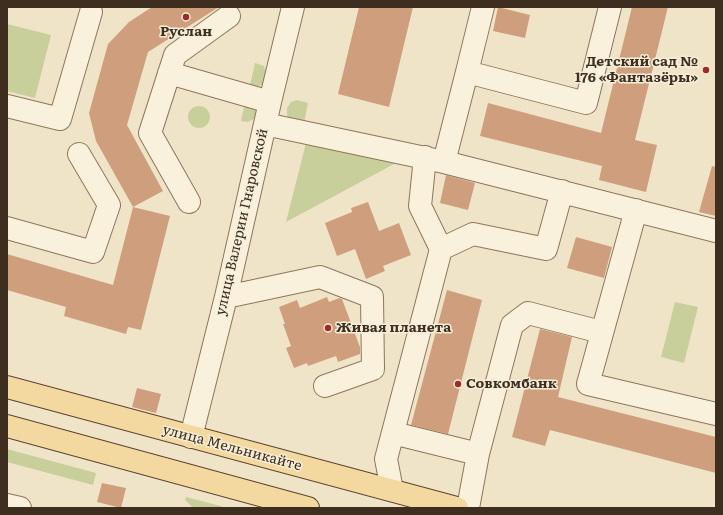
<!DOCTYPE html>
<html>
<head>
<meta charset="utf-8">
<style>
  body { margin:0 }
  #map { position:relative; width:723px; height:515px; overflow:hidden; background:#f0e4c8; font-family:Literata,serif }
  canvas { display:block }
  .frame { position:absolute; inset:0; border:8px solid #3d2e20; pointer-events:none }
</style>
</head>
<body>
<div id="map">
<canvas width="723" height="515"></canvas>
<div class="frame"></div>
</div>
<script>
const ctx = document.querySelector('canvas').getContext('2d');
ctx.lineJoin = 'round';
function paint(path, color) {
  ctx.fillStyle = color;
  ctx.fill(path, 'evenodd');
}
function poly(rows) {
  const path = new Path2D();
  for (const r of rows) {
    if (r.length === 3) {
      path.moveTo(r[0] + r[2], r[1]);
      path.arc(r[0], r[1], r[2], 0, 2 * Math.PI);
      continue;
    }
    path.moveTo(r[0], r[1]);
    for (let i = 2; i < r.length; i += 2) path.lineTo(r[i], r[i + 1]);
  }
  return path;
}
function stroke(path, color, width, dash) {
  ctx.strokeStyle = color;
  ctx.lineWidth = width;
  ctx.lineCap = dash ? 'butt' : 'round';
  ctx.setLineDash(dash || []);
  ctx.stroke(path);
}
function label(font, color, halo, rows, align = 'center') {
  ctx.font = font + ' Literata,serif';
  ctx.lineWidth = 3;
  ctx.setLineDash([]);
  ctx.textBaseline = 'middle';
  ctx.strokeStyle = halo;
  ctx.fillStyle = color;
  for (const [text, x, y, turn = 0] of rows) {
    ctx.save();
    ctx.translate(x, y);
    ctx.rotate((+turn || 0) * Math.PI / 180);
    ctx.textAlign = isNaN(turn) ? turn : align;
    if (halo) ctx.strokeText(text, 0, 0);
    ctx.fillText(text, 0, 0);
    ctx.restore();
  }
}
paint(poly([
  [7,24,51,35,35,98,7,91],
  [255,63,264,66,266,72,266,78,263,84,257,87,250,85],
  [246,98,257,107,257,113,254,119,248,122,241,121],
  [297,100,308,103,304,123,291,120,287,116,287,108,291,102],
  [199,117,11],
  [306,143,396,163,286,222],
  [675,302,698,307,684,363,661,357],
  [7,449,96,473,93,485,7,462],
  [186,497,228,508,193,508,185,500]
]), '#c9cf9b');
paint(poly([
  [152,7,219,7,148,52,127,125,163,191,133,207,96,141,89,113,108,44,129,22],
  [359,7,413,7,389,107,338,94],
  [498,7,530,15,525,38,493,31],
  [632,7,668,7,635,140,657,145,646,192,599,180,602,166,480,136,488,103,601,133],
  [712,166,716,167,716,216,699,212],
  [446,175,475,183,468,210,440,203],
  [368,202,379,231,399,223,411,255,383,266,385,271,366,279,355,249,337,256,325,223,352,212,351,208],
  [133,207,170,216,141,330,128,327,126,334,64,316,66,307,7,290,7,254,113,285],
  [576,237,612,247,604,278,567,268],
  [447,290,482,300,448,434,411,425],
  [327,297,329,302,339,298,342,299,360,347,360,354,338,362,336,356,308,366,307,363,294,368,286,348,291,346,283,324,285,324,279,307,297,300,300,308],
  [540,329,572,337,558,397,716,437,716,473,550,430,545,446,512,437],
  [137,388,161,394,156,413,132,407],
  [102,483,126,488,121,508,97,502]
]), '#cf9f7d');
const minor = poly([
  [467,72,483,7],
  [169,73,270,102],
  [7,106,60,119,91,12],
  [265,124,444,162,467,72,586,103,610,7],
  [444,162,716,231],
  [189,202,150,133,175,55,229,16],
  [636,210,588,384,716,414],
  [7,228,93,252,109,205,79,154],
  [441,249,473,234,546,249,562,191],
  [226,297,320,277,372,297,373,369,325,386],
  [393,433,478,454],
  [191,437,226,297,270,102,293,7],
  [392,490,386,459,441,249,420,206,425,157],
  [7,505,20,508],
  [468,508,478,454,512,325,528,313,601,332]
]);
const major = poly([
  [7,387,457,508],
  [7,426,308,508]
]);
stroke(minor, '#8d765c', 24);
stroke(major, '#5b4430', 24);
stroke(minor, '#faf1dc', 22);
stroke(major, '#f3d9a0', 22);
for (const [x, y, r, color] of [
  [186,17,4,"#9e2a2b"],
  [706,70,4,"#9e2a2b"],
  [328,328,4,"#9e2a2b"],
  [458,384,4,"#9e2a2b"]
]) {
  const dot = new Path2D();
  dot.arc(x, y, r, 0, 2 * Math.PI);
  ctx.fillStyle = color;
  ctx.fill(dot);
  stroke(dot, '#f7eed8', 1.5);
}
label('bold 14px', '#3d2e20', '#f7eed8', [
  ["Руслан",186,32,"center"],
  ["Детский сад №",698,62,"right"],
  ["176 «Фантазёры»",698,78,"right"],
  ["Живая планета",336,328],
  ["Совкомбанк",466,384]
], 'left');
label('14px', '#3d2e20', '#f7eed8', [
  ["улица Валерии Гнаровской",242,222,-77],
  ["улица Мельникайте",232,448,15]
]);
</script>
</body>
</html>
